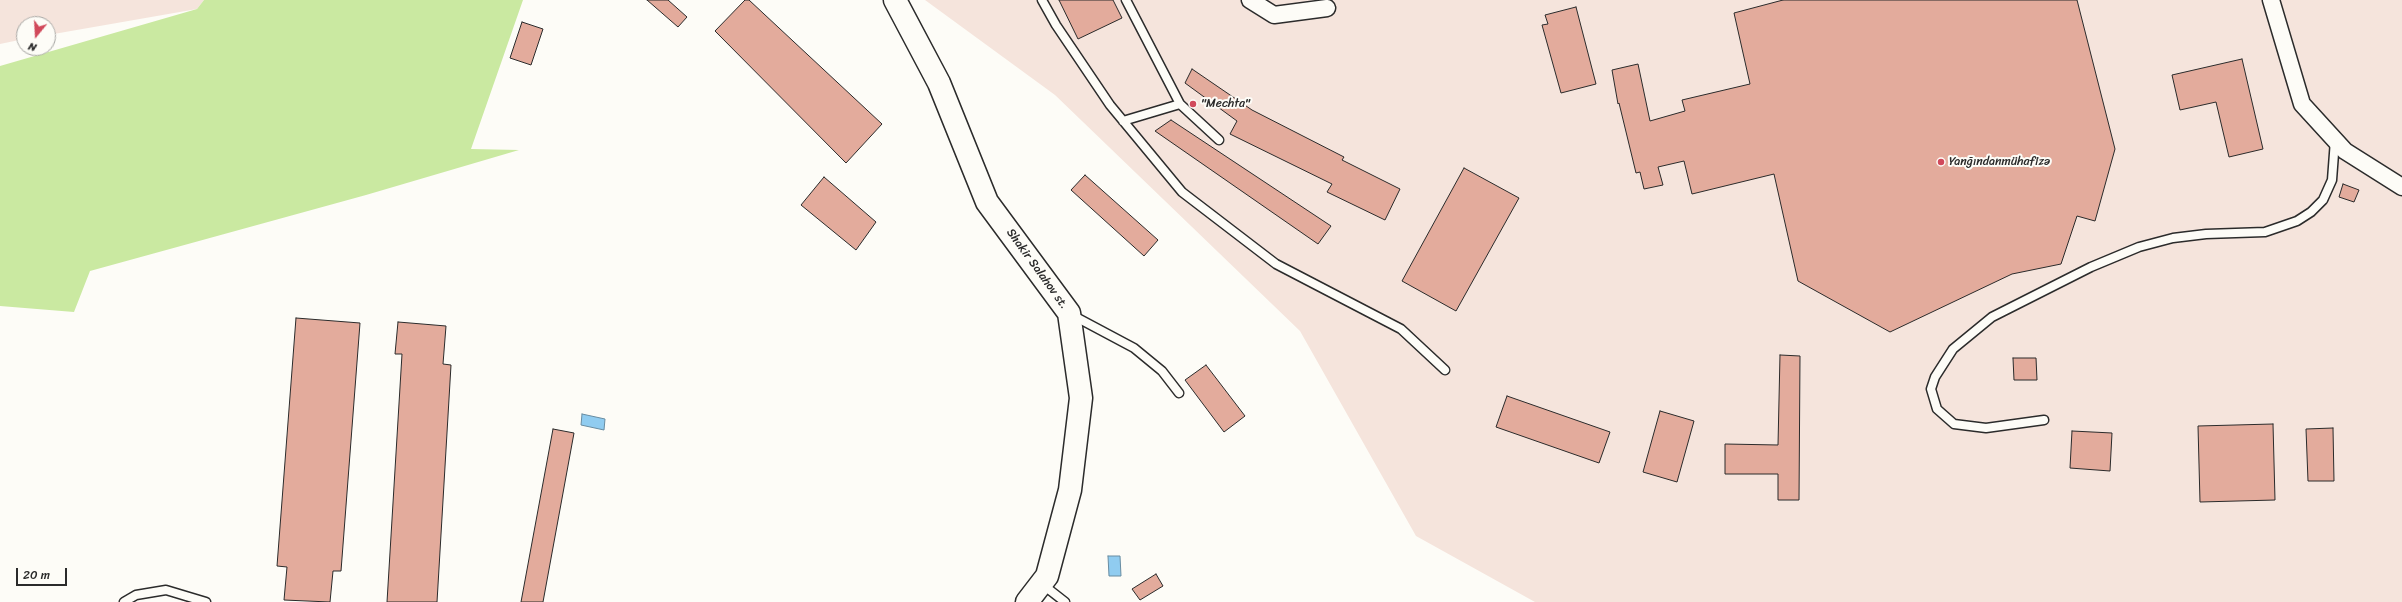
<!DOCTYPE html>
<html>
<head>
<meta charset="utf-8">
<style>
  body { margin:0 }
  #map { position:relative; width:2402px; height:602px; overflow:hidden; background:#fdfcf7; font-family:Sriracha,sans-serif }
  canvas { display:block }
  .north { position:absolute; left:16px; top:16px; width:40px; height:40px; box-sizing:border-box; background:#fdfcf7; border:1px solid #a9a8a5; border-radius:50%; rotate:198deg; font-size:11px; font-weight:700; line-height:16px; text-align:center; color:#2b2b2b }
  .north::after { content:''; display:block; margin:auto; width:14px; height:18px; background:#d1495b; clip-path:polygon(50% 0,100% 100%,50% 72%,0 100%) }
  .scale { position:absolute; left:16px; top:568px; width:51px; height:18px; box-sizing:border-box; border:2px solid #2b2b2b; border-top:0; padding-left:5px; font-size:12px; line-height:14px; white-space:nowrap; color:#2b2b2b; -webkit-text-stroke:3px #fdfcf7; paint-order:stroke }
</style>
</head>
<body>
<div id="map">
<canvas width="2402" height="602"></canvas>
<div class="north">N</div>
<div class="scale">20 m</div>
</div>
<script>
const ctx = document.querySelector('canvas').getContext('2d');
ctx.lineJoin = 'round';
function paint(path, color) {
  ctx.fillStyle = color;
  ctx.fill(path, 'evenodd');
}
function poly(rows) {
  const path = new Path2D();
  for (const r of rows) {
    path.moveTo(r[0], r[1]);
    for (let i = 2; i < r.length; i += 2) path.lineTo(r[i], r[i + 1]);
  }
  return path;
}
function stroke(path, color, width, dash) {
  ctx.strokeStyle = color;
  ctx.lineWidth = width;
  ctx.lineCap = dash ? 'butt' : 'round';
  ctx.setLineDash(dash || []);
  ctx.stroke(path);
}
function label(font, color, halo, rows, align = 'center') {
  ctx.font = font + ' Sriracha,sans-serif';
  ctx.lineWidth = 4;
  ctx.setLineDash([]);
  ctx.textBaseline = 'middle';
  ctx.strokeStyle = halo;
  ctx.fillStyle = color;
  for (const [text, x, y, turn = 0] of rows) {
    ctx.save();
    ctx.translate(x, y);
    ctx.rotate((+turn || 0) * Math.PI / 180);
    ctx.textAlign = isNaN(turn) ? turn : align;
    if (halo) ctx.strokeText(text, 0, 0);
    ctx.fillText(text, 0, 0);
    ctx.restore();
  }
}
paint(poly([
  [0,0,204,0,197,9,48,35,48,24,24,24,24,39,0,44],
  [925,0,2402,0,2402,602,1535,602,1416,536,1300,331,1055,95]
]), '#f5e4dc');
paint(poly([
  [204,0,523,0,471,149,519,150,366,195,90,271,74,312,0,306,0,66,197,9]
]), '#cae9a1');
const water = poly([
  [582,414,605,419,604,430,581,425,582,414],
  [1108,556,1120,556,1121,576,1109,576,1108,556]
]);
paint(water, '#90ccf0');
stroke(water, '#688ca1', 1);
const building = poly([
  [647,0,668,0,687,17,678,27,647,0],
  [745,0,749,0,882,124,846,163,715,31,745,0],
  [1059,0,1113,0,1122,18,1078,39,1059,0],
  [1783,0,2077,0,2115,149,2095,221,2077,216,2061,264,2012,274,1890,332,1798,281,1774,174,1692,194,1684,161,1658,167,1663,185,1644,189,1640,172,1636,173,1619,103,1618,104,1612,70,1638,64,1650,121,1685,111,1682,100,1750,84,1734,13,1783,0],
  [1576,7,1596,84,1561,93,1542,25,1548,24,1545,15,1576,7],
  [522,22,543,29,531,65,510,58,522,22],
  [2242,59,2263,149,2229,157,2216,102,2180,110,2172,75,2242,59],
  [1192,69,1252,110,1344,157,1342,160,1400,189,1385,220,1327,192,1332,184,1230,134,1237,121,1185,83,1192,69],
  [1171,120,1331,226,1318,244,1155,131,1171,120],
  [1464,168,1519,198,1456,311,1402,281,1464,168],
  [1085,175,1158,240,1144,256,1071,190,1085,175],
  [824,177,876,222,856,250,801,205,824,177],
  [2343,184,2359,190,2354,202,2339,197,2343,184],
  [296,318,360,323,341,571,333,571,330,602,284,600,287,567,277,566,296,318],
  [398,322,446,326,443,364,451,365,437,602,387,602,402,354,395,354,398,322],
  [1780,355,1800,356,1799,500,1778,500,1778,474,1725,474,1725,444,1778,445,1780,355],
  [2013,358,2036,358,2037,380,2014,380,2013,358],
  [1206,365,1245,416,1224,432,1185,380,1206,365],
  [1507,396,1610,432,1599,463,1496,427,1507,396],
  [1660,411,1694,421,1677,482,1643,472,1660,411],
  [2273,424,2275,500,2200,502,2198,426,2273,424],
  [2333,428,2334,481,2308,481,2306,429,2333,428],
  [553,429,574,433,543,602,521,602,553,429],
  [2072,431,2112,433,2110,471,2070,468,2072,431],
  [1156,574,1163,586,1140,600,1132,589,1156,574]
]);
paint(building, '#e3ab9c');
stroke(building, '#2b2b2b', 1);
const lane = poly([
  [1042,0,1056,25,1110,105,1182,192,1276,264,1401,329,1445,370],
  [1126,0,1180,104],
  [1123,121,1180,104,1219,140],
  [1072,315,1134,348,1162,371,1179,393],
  [2044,420,1986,428,1954,424,1937,409,1931,389,1935,377,1953,349,1992,317,2091,267,2139,247,2173,238,2206,234,2265,232,2297,221,2311,212,2323,200,2332,180,2335,140],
  [1042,584,1065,602],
  [124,602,136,595,166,590,206,602]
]);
const street = poly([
  [1250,0,1274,15,1327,8],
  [2271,0,2302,104,2345,151,2402,187]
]);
const secondary = poly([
  [895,0,939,83,987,202,1069,313,1081,398,1070,490,1047,576,1027,602]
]);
stroke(lane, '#2b2b2b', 11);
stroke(street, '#2b2b2b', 19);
stroke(secondary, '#2b2b2b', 25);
stroke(lane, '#fdfcf7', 8);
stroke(street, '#fdfcf7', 16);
stroke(secondary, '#fdfcf7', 22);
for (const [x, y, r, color] of [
  [1193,104,4,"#d1495b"],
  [1941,162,4,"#d1495b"]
]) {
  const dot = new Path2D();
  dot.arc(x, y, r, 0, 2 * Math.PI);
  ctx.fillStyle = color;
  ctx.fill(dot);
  stroke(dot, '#fdfcf7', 1.5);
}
label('12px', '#2b2b2b', '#fdfcf7', [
  ["\"Mechta\"",1201,104],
  ["Yanğındanmühafizə",1949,162]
], 'left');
label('12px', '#2b2b2b', '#fdfcf7', [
  ["Shakir Salahov st.",1037,269,54]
]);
</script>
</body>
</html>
